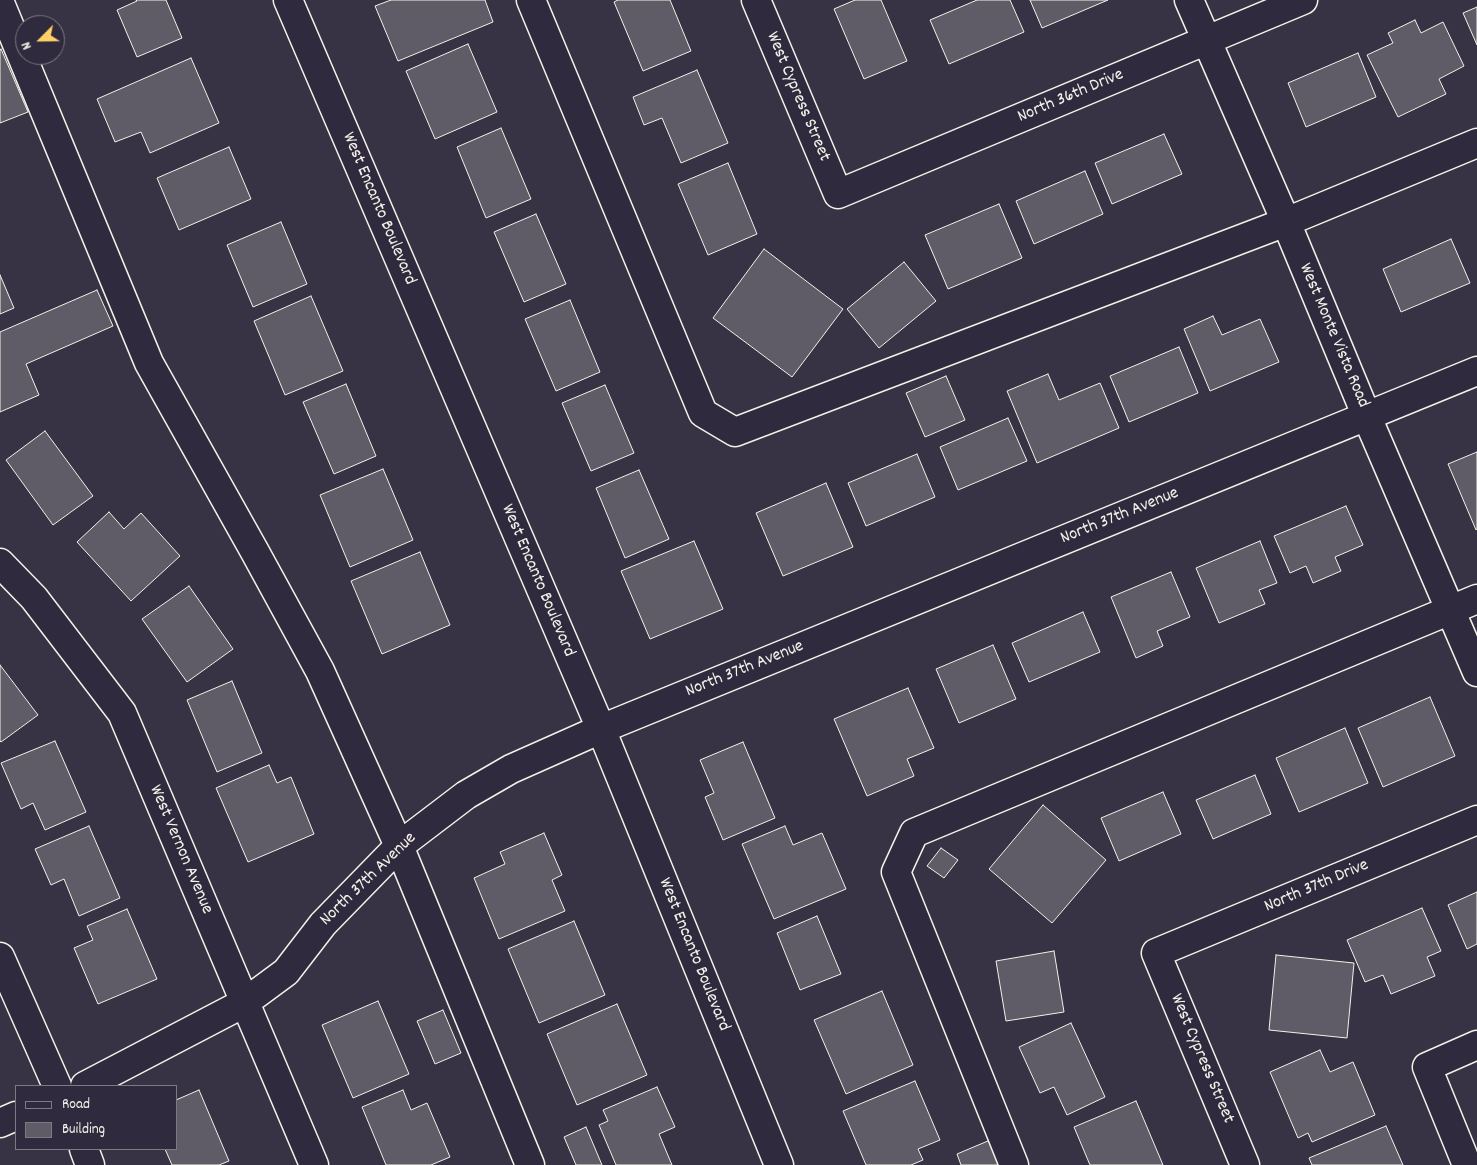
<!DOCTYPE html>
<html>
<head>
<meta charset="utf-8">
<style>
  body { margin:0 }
  #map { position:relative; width:1477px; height:1165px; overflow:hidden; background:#373244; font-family:Dekko,sans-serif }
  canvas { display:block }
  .legend { position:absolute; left:15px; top:1085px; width:162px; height:65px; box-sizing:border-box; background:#2f2a3d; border:1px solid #7e7a81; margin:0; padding:6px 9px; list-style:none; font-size:15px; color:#f4f1e8 }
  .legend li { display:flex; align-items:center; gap:10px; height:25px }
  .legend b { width:25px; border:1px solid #7e7a81 }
  .north { position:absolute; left:15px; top:15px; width:50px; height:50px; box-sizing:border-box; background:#2f2a3d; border:1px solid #7e7a81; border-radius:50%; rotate:247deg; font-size:14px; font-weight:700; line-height:20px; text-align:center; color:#f4f1e8 }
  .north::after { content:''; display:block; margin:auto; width:18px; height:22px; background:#ffd166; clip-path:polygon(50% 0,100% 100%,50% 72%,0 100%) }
</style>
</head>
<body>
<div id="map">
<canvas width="1477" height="1165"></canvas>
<ul class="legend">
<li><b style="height:6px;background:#2f2a3d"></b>Road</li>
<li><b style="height:14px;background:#5f5c67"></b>Building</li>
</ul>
<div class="north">N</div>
</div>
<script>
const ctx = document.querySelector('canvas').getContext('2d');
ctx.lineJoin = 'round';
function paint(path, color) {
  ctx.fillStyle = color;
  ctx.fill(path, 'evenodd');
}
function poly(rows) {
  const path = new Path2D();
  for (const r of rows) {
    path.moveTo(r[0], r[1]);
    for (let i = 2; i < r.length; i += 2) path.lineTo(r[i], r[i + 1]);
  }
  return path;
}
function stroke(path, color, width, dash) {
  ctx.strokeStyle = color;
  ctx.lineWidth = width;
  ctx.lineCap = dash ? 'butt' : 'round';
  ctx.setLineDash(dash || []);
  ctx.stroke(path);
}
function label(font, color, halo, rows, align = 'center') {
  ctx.font = font + ' Dekko,sans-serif';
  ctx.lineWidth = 4;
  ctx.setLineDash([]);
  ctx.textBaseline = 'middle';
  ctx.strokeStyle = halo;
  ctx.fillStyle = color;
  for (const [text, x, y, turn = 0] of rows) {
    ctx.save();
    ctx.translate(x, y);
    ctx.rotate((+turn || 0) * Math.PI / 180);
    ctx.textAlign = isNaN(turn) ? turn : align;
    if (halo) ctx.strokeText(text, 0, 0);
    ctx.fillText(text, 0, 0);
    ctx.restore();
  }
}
const building = poly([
  [136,0,166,0,182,38,137,57,117,10,137,1,136,0],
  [391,0,485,0,493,22,398,61,375,6,391,0],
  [618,0,670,0,691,51,643,71,614,2,618,0],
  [855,0,881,0,907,61,864,79,834,9,855,0],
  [977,0,1010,0,1024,32,949,64,930,20,977,0],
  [1030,0,1108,0,1042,28,1030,0],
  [1477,7,1477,45,1463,13,1477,7],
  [1415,20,1421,33,1443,22,1464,66,1439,79,1446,94,1398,117,1367,55,1393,43,1388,33,1415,20],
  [468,44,497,112,435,139,406,71,468,44],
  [1,49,28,112,0,123,0,50,1,49],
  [1358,53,1376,97,1306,127,1288,83,1358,53],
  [191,58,219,123,150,153,141,132,115,142,97,99,191,58],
  [697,70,728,143,681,163,662,118,644,125,633,97,697,70],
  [501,128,531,199,486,218,457,147,501,128],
  [1164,134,1182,174,1112,204,1095,163,1164,134],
  [229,147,251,199,179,230,157,178,229,147],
  [728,163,757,234,708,255,678,184,728,163],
  [1085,171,1103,214,1034,244,1016,201,1085,171],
  [999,204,1022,258,948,289,925,235,999,204],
  [536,214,566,284,524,302,494,232,536,214],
  [281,222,307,284,253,307,227,245,281,222],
  [1451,239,1470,283,1401,312,1383,269,1451,239],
  [764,249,843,309,792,377,713,318,764,249],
  [904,262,936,301,879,348,847,309,904,262],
  [0,275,14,308,0,314,0,275],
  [97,290,113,326,26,364,39,395,0,412,0,332,97,290],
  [311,296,343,371,285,395,254,321,311,296],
  [570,300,600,372,556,391,525,319,570,300],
  [1213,316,1222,335,1260,319,1279,362,1210,391,1184,329,1213,316],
  [1179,347,1198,393,1129,422,1110,376,1179,347],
  [1048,374,1059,400,1100,383,1119,428,1037,463,1007,391,1048,374],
  [946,376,965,420,925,437,906,393,946,376],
  [346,384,376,456,334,474,303,402,346,384],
  [605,385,634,453,591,471,562,403,605,385],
  [1008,418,1027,461,958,490,940,447,1008,418],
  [45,431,93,496,53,525,6,460,45,431],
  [1477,452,1477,529,1476,530,1448,464,1477,452],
  [917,454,935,497,866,526,848,483,917,454],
  [383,469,413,540,350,567,320,495,383,469],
  [639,470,669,539,625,558,596,488,639,470],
  [826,483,853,547,783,576,756,513,826,483],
  [1346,506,1363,545,1335,557,1341,571,1313,583,1306,566,1290,573,1274,536,1346,506],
  [109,512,124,529,141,513,180,556,131,601,77,542,109,512],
  [694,541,723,609,650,639,621,571,694,541],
  [1260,541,1277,583,1259,590,1265,604,1219,623,1196,568,1260,541],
  [420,552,450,625,382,654,351,581,420,552],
  [1171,572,1190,617,1157,631,1163,646,1136,658,1111,597,1171,572],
  [189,586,233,649,187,682,142,619,189,586],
  [1083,612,1100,652,1029,682,1012,643,1083,612],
  [993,645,1016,699,959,723,936,669,993,645],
  [0,665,38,715,1,742,0,741,0,665],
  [232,681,262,753,217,772,187,700,232,681],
  [908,688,934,748,907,759,914,776,867,796,834,719,908,688],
  [1430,697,1455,756,1383,787,1358,728,1430,697],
  [1345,728,1368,783,1299,812,1276,758,1345,728],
  [55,741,86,812,45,830,33,803,21,809,1,763,55,741],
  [743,742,775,818,723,840,705,797,714,793,700,760,743,742],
  [269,765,277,783,291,777,314,834,248,862,216,788,269,765],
  [1255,775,1271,814,1213,839,1196,800,1255,775],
  [1163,792,1181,834,1119,861,1101,818,1163,792],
  [1043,805,1106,860,1052,923,989,869,1043,805],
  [89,826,120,898,79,916,64,879,51,885,35,849,89,826],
  [785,826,793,845,822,833,846,889,774,919,742,844,785,826],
  [544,833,562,875,552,880,565,911,499,939,474,878,505,864,500,852,544,833],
  [941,848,958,860,944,878,927,866,941,848],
  [1477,892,1477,944,1467,949,1448,905,1477,892],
  [1422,908,1441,951,1427,957,1435,976,1391,994,1383,975,1365,982,1347,940,1422,908],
  [127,909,157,979,98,1004,74,948,93,940,87,926,127,909],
  [817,916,841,974,800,990,777,933,817,916],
  [574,921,605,995,539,1023,508,949,574,921],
  [1054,951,1064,1012,1006,1021,996,961,1054,951],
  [1276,955,1354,963,1347,1038,1269,1030,1276,955],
  [882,991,913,1065,846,1094,814,1020,882,991],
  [378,1001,409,1074,353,1098,322,1025,378,1001],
  [617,1004,647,1075,577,1105,547,1034,617,1004],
  [443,1010,461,1053,435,1064,417,1021,443,1010],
  [1071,1023,1105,1097,1067,1115,1054,1087,1040,1093,1019,1047,1071,1023],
  [1320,1050,1330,1072,1353,1062,1375,1115,1312,1142,1308,1133,1298,1138,1270,1072,1320,1050],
  [915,1081,940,1140,918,1149,923,1160,911,1165,866,1165,843,1111,915,1081],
  [657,1087,675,1127,659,1134,672,1165,616,1165,599,1125,608,1121,603,1110,657,1087],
  [199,1090,229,1161,219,1165,172,1165,165,1149,176,1149,176,1100,199,1090],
  [403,1090,411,1110,427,1103,450,1157,431,1165,386,1165,362,1107,403,1090],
  [1136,1101,1163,1165,1090,1165,1074,1127,1136,1101],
  [1386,1126,1403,1165,1312,1165,1309,1158,1386,1126],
  [586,1127,602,1165,576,1165,564,1137,586,1127],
  [995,1138,1006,1165,961,1165,957,1154,995,1138]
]);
paint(building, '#5f5c67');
stroke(building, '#f4f1e8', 1);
const minor = poly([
  [288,0,601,729,779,1165],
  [531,0,703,413,735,432,1286,222,1477,143],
  [756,0,838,194,1303,0],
  [1189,0,1286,222,1367,417,1477,672],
  [0,3,149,363,255,552,320,671,399,846,530,1165],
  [0,563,34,598,122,713,314,1165],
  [0,957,57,1086],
  [85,1086,244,1003,286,972,323,924,399,846,466,795,511,769,601,729,1477,371],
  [0,1123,16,1116],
  [84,1149,90,1165],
  [1014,1165,896,872,914,833,1477,599],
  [1245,1165,1156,953,1477,820],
  [1467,1165,1427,1067,1477,1045]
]);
stroke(minor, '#f4f1e8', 31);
stroke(minor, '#2f2a3d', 28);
label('18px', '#f4f1e8', '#2f2a3d', [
  ["West Cypress Street",797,97,67],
  ["North 36th Drive",1071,97,-23],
  ["West Encanto Boulevard",378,209,67],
  ["West Monte Vista Road",1333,336,67],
  ["North 37th Avenue",1120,517,-22],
  ["West Encanto Boulevard",537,581,67],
  ["North 37th Avenue",745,670,-22],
  ["West Vernon Avenue",180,850,67],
  ["North 37th Avenue",369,880,-44],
  ["North 37th Drive",1317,887,-23],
  ["West Encanto Boulevard",693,955,68],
  ["West Cypress Street",1201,1059,67]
]);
</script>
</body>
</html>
